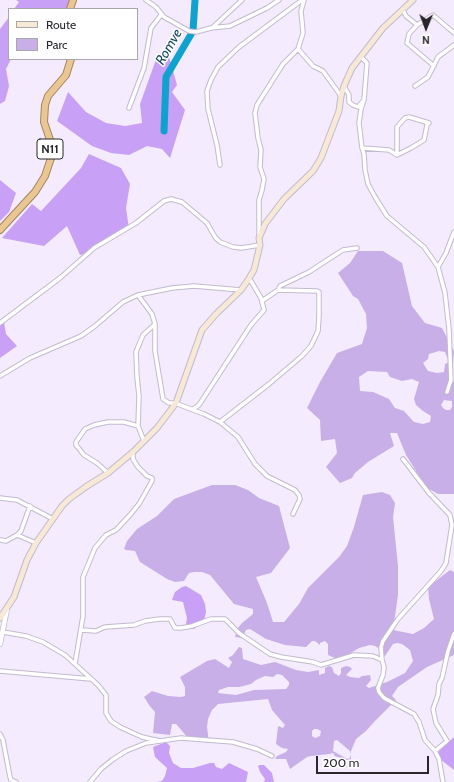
<!DOCTYPE html>
<html>
<head>
<meta charset="utf-8">
<style>
  body { margin:0 }
  #map { position:relative; width:454px; height:782px; overflow:hidden; background:#f4ebff; font-family:Cabin,sans-serif }
  canvas { display:block }
  .legend { position:absolute; left:8px; top:8px; width:130px; height:52px; box-sizing:border-box; background:#fff; border:1px solid #a9a8ab; margin:0; padding:5px 7px; list-style:none; font-size:12px; color:#29262d }
  .legend li { display:flex; align-items:center; gap:8px; height:20px }
  .legend b { width:20px; border:1px solid #a9a8ab }
  .north { position:absolute; left:406px; top:8px; width:40px; height:40px; -webkit-text-stroke:3px #fff; paint-order:stroke; rotate:181deg; font-size:11px; font-weight:700; line-height:16px; text-align:center; color:#29262d }
  .north::after { content:''; display:block; margin:auto; width:14px; height:18px; background:#29262d; clip-path:polygon(50% 0,100% 100%,50% 72%,0 100%) }
  .scale { position:absolute; left:316px; top:756px; width:113px; height:18px; box-sizing:border-box; border:2px solid #29262d; border-top:0; padding-left:5px; font-size:12px; line-height:14px; white-space:nowrap; color:#29262d; -webkit-text-stroke:3px #fff; paint-order:stroke }
</style>
</head>
<body>
<div id="map">
<canvas width="454" height="782"></canvas>
<ul class="legend">
<li><b style="height:5px;background:#f7e9d6"></b>Route</li>
<li><b style="height:11px;background:#c8afe8"></b>Parc</li>
</ul>
<div class="north">N</div>
<div class="scale">200 m</div>
</div>
<script>
const ctx = document.querySelector('canvas').getContext('2d');
ctx.lineJoin = 'round';
function paint(path, color) {
  ctx.fillStyle = color;
  ctx.fill(path, 'evenodd');
}
function poly(rows) {
  const path = new Path2D();
  for (const r of rows) {
    path.moveTo(r[0], r[1]);
    for (let i = 2; i < r.length; i += 2) path.lineTo(r[i], r[i + 1]);
  }
  return path;
}
function stroke(path, color, width, dash) {
  ctx.strokeStyle = color;
  ctx.lineWidth = width;
  ctx.lineCap = dash ? 'butt' : 'round';
  ctx.setLineDash(dash || []);
  ctx.stroke(path);
}
function label(font, color, halo, rows, align = 'center') {
  ctx.font = font + ' Cabin,sans-serif';
  ctx.lineWidth = 3;
  ctx.setLineDash([]);
  ctx.textBaseline = 'middle';
  ctx.strokeStyle = halo;
  ctx.fillStyle = color;
  for (const [text, x, y, turn = 0] of rows) {
    ctx.save();
    ctx.translate(x, y);
    ctx.rotate((+turn || 0) * Math.PI / 180);
    ctx.textAlign = isNaN(turn) ? turn : align;
    if (halo) ctx.strokeText(text, 0, 0);
    ctx.fillText(text, 0, 0);
    ctx.restore();
  }
}
paint(poly([
  [358,251,383,251,402,263,412,306,425,323,442,328,454,351,452,377,454,383,454,494,438,494,422,485,416,471,406,455,397,433,390,433,394,446,368,462,355,473,352,478,340,483,326,467,337,453,335,439,321,441,320,420,307,408,320,382,337,353,362,344,367,328,366,314,358,299,353,296,338,273,350,263],
  [439,351,445,352,449,362,445,364,444,372,437,373,428,371,423,363,428,359,429,354],
  [368,371,387,372,390,377,402,381,412,379,419,382,414,399,416,405,423,411,431,416,430,422,423,424,414,422,404,411,395,408,389,399,373,392,360,391,359,377],
  [444,400,452,401,452,407,450,410,446,410,443,408,441,405],
  [212,485,235,485,248,490,259,498,279,506,290,548,271,573,256,577,267,603,273,622,284,622,299,604,308,588,339,557,347,546,354,527,363,495,382,492,390,495,395,503,393,517,398,566,398,595,393,630,413,634,424,628,434,619,429,599,428,587,450,570,454,572,454,655,427,667,398,687,392,696,396,700,375,721,366,731,356,739,351,751,351,760,347,760,335,756,333,753,329,754,311,756,307,757,290,769,286,759,275,759,277,756,286,752,288,749,282,748,276,744,278,726,283,728,285,725,272,710,268,699,218,704,212,710,208,719,207,727,209,743,189,739,176,724,172,724,170,735,153,733,155,712,149,705,144,697,152,691,168,696,181,697,185,696,185,687,180,677,207,661,215,659,229,668,232,662,228,658,233,655,239,647,242,648,243,659,261,665,275,662,296,670,308,672,319,670,319,675,325,673,325,668,329,666,332,667,334,673,339,676,341,673,341,668,346,666,350,667,352,669,346,675,350,677,359,678,362,676,370,675,371,680,366,686,369,688,387,682,405,673,413,661,410,650,402,644,397,643,393,644,385,656,380,654,380,649,375,646,370,645,359,648,339,660,328,655,328,644,325,641,320,643,320,645,315,641,312,641,306,647,285,645,266,639,250,629,246,630,242,638,235,637,238,628,242,623,253,614,253,609,234,604,210,575,202,572,194,572,189,573,184,581,175,582,167,579,140,562,135,551,126,550,124,549,127,541,137,529,157,516,174,499],
  [277,674,282,675,289,682,289,685,286,689,254,690,236,695,218,693,219,690,228,687,239,687,251,684,256,680,265,676,273,677],
  [314,729,317,729,321,731,320,736,315,738,312,736,312,731],
  [337,740,350,751,351,754,350,758,347,759,333,751,334,741]
]), '#c8afe8');
paint(poly([
  [16,0,72,0,67,9,14,9,19,2],
  [9,17,9,59,11,59,6,69,9,86,5,101,0,104,0,29],
  [168,53,177,85,172,92,185,110,170,158,162,149,147,146,129,155,111,153,92,146,57,121,68,92,86,112,106,123,125,126,142,123,140,104,158,54],
  [89,154,121,168,130,184,126,208,129,229,89,253,80,255,67,226,44,246,2,238,32,204,41,211,81,168],
  [0,180,16,193,9,212,0,221],
  [4,322,6,334,17,346,0,358,0,325],
  [186,586,201,595,205,604,206,612,204,621,194,629,189,628,186,624,187,618,183,602,172,600,175,592,182,587],
  [454,737,454,770,435,755],
  [166,742,170,746,169,753,173,763,181,768,193,768,210,763,214,763,216,767,222,769,229,763,248,772,246,782,157,782,162,781,165,776,167,768,155,757,153,747],
  [260,765,264,765,272,773,274,782,264,782,265,779,260,772,258,766]
]), '#c8a0f5');
stroke(poly([
  [164,131,166,77,193,31,195,0]
]), '#0fa2ce', 7);
const minor = poly([
  [146,0,156,7,164,17,189,31,196,32,211,28,230,26,267,8,279,0],
  [403,10,406,16,417,25,433,15,454,33],
  [417,25,409,34,407,43,434,66],
  [212,28,242,0],
  [298,49,313,66,323,71,341,96],
  [361,57,367,63,364,100],
  [344,86,349,95,349,102,353,105,358,107,364,100,361,109,359,123,362,148,364,154,365,170,368,184,375,197,387,216,424,247,438,267,446,253,454,232],
  [415,86,428,77,438,57,454,45],
  [129,108,144,68,151,28,161,15],
  [409,117,429,123,427,125,424,140,411,148,397,155,397,127,405,118,409,117],
  [362,148,389,150,397,155],
  [220,165,217,145,208,109,207,91,211,80,218,67,239,47,302,0],
  [259,235,259,200,262,190,264,179,260,167,261,150,258,138,255,113,257,105,283,64,298,49,303,33,301,11,304,0],
  [438,267,445,293,449,329,451,380,447,392],
  [138,295,152,314,155,324,155,351,163,399,169,403,175,403,204,414,220,422,238,437,255,464,267,476,295,490,299,495,300,499,293,514],
  [262,301,278,290,280,286,309,272,335,255,343,250,357,248],
  [0,323,60,278,94,248,136,223,164,201,171,199,182,202,207,223,215,237,220,242,233,247,241,248,260,245],
  [0,376,30,358,81,336,95,326,123,302,138,295,172,288,194,286,241,290],
  [193,409,199,405,251,325,264,310,261,298,251,281,248,280],
  [220,422,269,384,302,356,311,346,318,331,319,317,319,292,317,291,278,290],
  [144,441,138,426,139,396,137,377,136,352,143,335,155,324],
  [108,473,97,463,84,455,76,445,76,442,85,429,94,425,108,422,124,422,138,426],
  [0,498,17,500,53,519],
  [17,535,36,543],
  [0,540,6,541,17,535,21,531,30,506],
  [81,630,96,631,105,627,134,625,145,621,160,619,170,619,175,628,181,628,192,626,211,619,225,619,239,633,258,646,270,654,281,657,313,662,321,665,354,655,373,656,382,660,384,667,383,675,378,688,379,692,384,698,414,714,419,722,425,740,435,751,439,759,443,782],
  [3,632,26,636,43,642,65,655,98,685,106,695,106,713,111,721,120,727,142,737,160,741],
  [382,660,381,647,383,641,398,619,441,571,446,563,452,525,450,515,429,493,403,459],
  [75,664,83,616,83,577,95,548,106,535,116,530,130,515,139,504,152,481,152,478,147,476,138,467,133,459,133,452],
  [0,671,91,679],
  [0,734,3,740,10,777,11,780,16,782],
  [435,751,447,741,436,723,433,709,438,695,439,684,442,678,448,651,454,634],
  [90,782,101,769,112,760,126,751,146,743,181,738,233,742,257,749,272,756]
]);
const tertiary = poly([
  [0,644,7,609]
]);
const secondary = poly([
  [0,618,14,597,27,560,36,543,62,506,69,499,87,486,108,473,133,452,157,428,176,403,202,330,216,314,241,290,248,280,254,270,260,245,259,238,265,224,284,199,313,171,321,158,339,111,341,96,344,86,352,68,383,28,413,0]
]);
const trunk = poly([
  [70,9,73,0],
  [0,230,35,192,45,176,51,158,50,140,44,122,45,105,48,96,66,75,71,59]
]);
stroke(minor, '#c2bacd', 5.5);
stroke(tertiary, '#c2bacd', 6);
stroke(secondary, '#c2bacd', 7);
stroke(trunk, '#a3845e', 8);
stroke(minor, '#fff', 3.5);
stroke(tertiary, '#fff', 4.5);
stroke(secondary, '#f7e9d6', 5);
stroke(trunk, '#eac693', 6);
for (const [x, y, w] of [
  [50,149,26]
]) {
  const box = new Path2D();
  box.roundRect(x - w / 2, y - 10, w, 20, 3);
  ctx.fillStyle = '#fff';
  ctx.fill(box);
  stroke(box, '#29262d', 1);
}
label('bold 12px', '#29262d', null, [
  ["N11",50,149]
]);
label('italic 14px', '#16495d', '#fff', [
  ["Romve",169,47,-60]
]);
</script>
</body>
</html>
